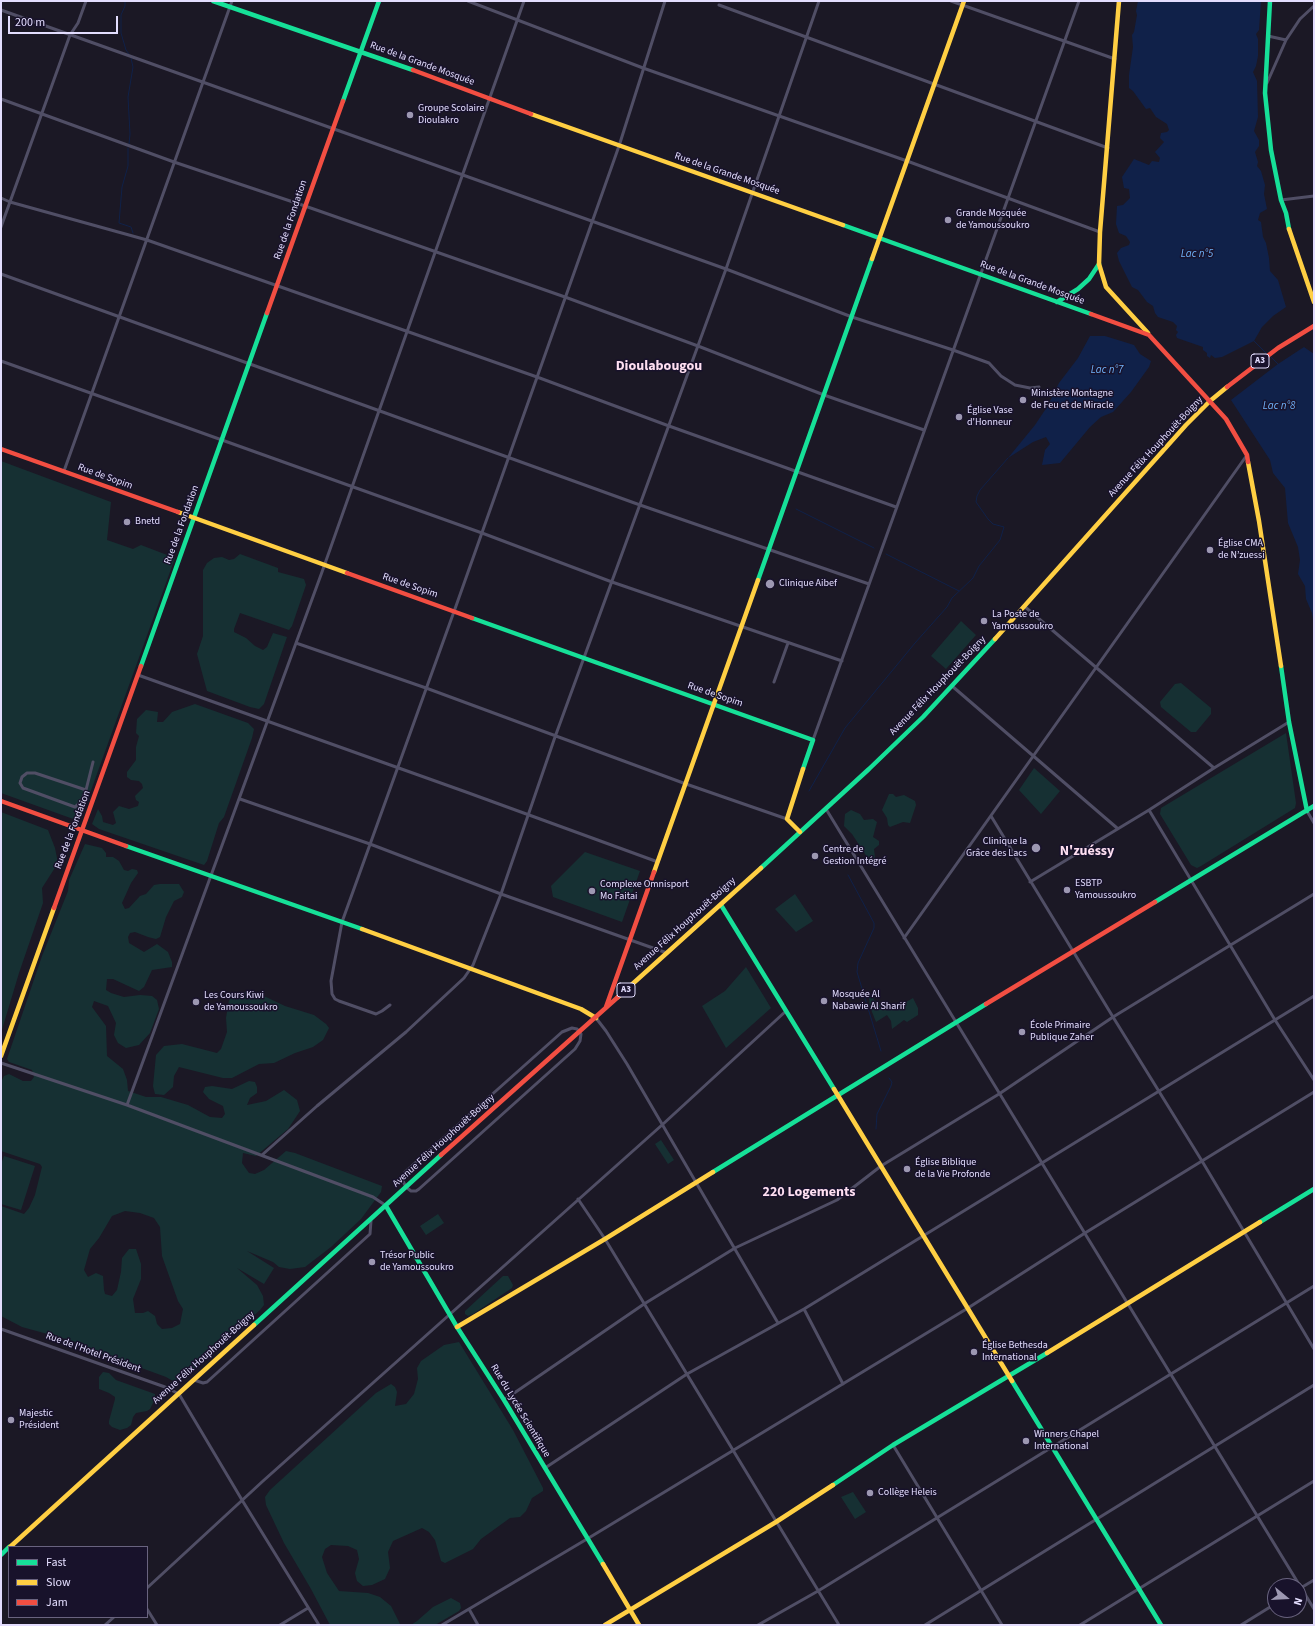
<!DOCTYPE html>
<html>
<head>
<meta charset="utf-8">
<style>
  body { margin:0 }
  #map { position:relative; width:1315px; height:1626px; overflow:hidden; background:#1b1825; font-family:"Source Sans 3",sans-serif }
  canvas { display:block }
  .frame { position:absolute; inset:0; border:2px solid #e3ddfe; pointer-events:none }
  .legend { position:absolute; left:8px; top:1546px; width:140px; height:72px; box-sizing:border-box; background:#18122b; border:1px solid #69637f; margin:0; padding:5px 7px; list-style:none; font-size:12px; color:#e3ddfe }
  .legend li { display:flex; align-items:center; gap:8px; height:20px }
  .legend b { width:20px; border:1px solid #69637f }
  .north { position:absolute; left:1267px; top:1578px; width:40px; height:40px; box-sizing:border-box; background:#18122b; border:1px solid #69637f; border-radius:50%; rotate:108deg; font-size:11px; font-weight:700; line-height:16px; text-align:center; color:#e3ddfe }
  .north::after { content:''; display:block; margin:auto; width:14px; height:18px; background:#9d98b2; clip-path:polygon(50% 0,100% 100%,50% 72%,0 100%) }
  .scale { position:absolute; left:8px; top:16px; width:110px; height:18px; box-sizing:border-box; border:2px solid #e3ddfe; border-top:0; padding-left:5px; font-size:12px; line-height:14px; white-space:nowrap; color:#e3ddfe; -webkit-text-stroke:3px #18122b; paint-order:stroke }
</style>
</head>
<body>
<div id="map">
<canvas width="1315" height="1626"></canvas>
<div class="frame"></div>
<ul class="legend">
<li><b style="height:5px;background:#16e098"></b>Fast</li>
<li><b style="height:5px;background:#ffcf43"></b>Slow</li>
<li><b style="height:5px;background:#f24e42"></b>Jam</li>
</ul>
<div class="north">N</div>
<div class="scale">200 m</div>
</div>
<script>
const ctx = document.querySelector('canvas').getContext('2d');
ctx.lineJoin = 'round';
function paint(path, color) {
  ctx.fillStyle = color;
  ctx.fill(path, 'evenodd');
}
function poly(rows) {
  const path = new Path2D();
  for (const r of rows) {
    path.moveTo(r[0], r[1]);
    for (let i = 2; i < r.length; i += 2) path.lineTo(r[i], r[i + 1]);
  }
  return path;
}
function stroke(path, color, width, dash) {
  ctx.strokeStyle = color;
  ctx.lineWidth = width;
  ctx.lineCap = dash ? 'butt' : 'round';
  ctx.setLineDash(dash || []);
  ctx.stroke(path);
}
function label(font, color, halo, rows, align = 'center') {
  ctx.font = font + ' "Source Sans 3",sans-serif';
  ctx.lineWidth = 3;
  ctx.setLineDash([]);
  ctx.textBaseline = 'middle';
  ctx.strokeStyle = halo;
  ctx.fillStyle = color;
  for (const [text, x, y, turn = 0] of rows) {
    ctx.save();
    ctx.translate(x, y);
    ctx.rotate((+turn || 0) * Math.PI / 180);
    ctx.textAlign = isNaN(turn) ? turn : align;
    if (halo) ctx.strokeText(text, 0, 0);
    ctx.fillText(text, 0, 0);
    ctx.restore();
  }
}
paint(poly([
  [1,461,111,502,107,540,133,549,141,545,175,558,81,818,76,820,1,793],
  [240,554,278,568,278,572,304,579,306,585,292,626,289,630,240,613,234,629,234,632,246,638,255,646,263,650,267,647,273,633,287,637,264,704,259,709,250,707,207,691,197,654,203,636,203,570,207,563,214,558,222,557,229,560,234,559],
  [961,621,976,635,946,669,931,656],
  [1181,683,1211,708,1211,714,1196,732,1191,732,1161,707,1160,702,1175,684],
  [195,704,248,723,254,729,252,738,230,800,224,817,219,823,207,861,204,865,99,829,92,824,98,809,102,816,103,822,113,825,116,823,113,812,119,806,129,809,138,806,139,802,136,800,135,796,143,788,142,784,139,781,131,780,127,777,127,772,136,760,136,747,139,736,136,733,137,719,146,710,158,712,157,722,163,722,172,712],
  [1286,733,1296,803,1295,808,1201,866,1197,868,1191,865,1160,814,1161,808],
  [1034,768,1060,791,1041,814,1019,790],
  [889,794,893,794,896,797,904,795,915,801,916,805,910,823,903,822,890,827,888,825,887,818,882,810],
  [851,810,860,814,864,820,873,819,877,822,873,837,879,841,879,845,874,849,875,858,873,860,869,860,852,834,844,826,845,814],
  [1,812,48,830,55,848,58,863,42,888,43,903,19,973,1,1033],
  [85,844,102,848,106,853,106,857,113,857,119,861,124,870,128,871,132,869,137,870,138,873,131,883,122,903,125,909,129,908,140,896,146,894,154,885,160,884,179,884,184,892,182,897,174,901,166,917,160,937,156,939,148,937,135,932,130,933,128,937,129,943,144,952,157,944,168,952,172,962,172,967,152,970,144,987,139,991,113,979,107,979,106,990,111,993,124,997,140,995,152,996,157,1000,159,1009,150,1033,139,1045,126,1048,118,1043,114,1035,116,1023,108,1006,94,1001,92,1007,106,1026,107,1056,123,1069,127,1080,128,1091,146,1097,161,1097,188,1105,210,1117,222,1118,225,1114,223,1106,209,1099,203,1092,205,1087,212,1086,232,1089,249,1081,255,1082,257,1087,257,1093,250,1098,247,1105,266,1101,284,1090,297,1100,300,1111,288,1129,256,1156,243,1153,242,1163,249,1173,255,1174,264,1170,286,1151,295,1153,382,1186,381,1192,361,1219,331,1247,305,1267,290,1269,279,1267,273,1262,247,1251,274,1268,264,1284,237,1268,257,1285,263,1296,264,1305,260,1310,194,1370,183,1379,173,1381,166,1377,98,1352,73,1341,22,1327,1,1316,1,1206,24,1214,29,1208,35,1195,42,1167,40,1164,1,1151,1,1082,4,1076,9,1074,23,1081,31,1081,34,1077,32,1070,9,1062,7,1059,42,956,68,891,69,880],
  [125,1211,140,1213,154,1218,160,1227,162,1256,178,1301,183,1309,180,1324,172,1328,162,1329,157,1324,155,1316,148,1311,143,1313,135,1313,133,1299,141,1279,141,1264,136,1249,129,1249,122,1258,121,1272,117,1290,112,1296,105,1294,104,1290,103,1276,96,1273,88,1277,84,1270,90,1249,99,1238,112,1216],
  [585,852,640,871,622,922,553,897,551,886],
  [795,894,813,921,796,932,775,909],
  [746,967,771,1008,726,1048,702,1006,725,991],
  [237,992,249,992,266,997,285,1006,314,1015,326,1024,329,1028,323,1040,313,1047,295,1053,274,1063,259,1064,232,1078,223,1078,179,1067,174,1076,173,1087,164,1095,155,1094,153,1086,156,1055,164,1046,182,1044,217,1053,221,1049,227,1032,226,1018,229,1000],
  [870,997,875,997,873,999,880,1005,882,1003,885,1007,889,1006,894,1009,913,998,918,1008,918,1015,907,1022,904,1020,892,1029,891,1021,887,1015,876,1022,870,1007,869,998],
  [661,1140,674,1160,668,1164,655,1144],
  [4,1156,35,1166,21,1210,1,1204,1,1164],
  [438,1214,444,1223,426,1235,420,1226],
  [503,1276,508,1276,513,1285,512,1288,473,1314,468,1316,465,1314,465,1311],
  [459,1342,513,1430,543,1488,543,1491,532,1498,526,1511,520,1517,510,1518,481,1539,473,1549,445,1563,441,1561,435,1540,429,1532,422,1528,393,1541,388,1552,390,1568,385,1579,372,1585,363,1586,357,1581,355,1573,359,1559,357,1550,348,1546,331,1545,325,1549,322,1557,327,1573,339,1591,368,1593,380,1597,391,1606,400,1624,406,1625,330,1625,311,1589,284,1543,266,1505,265,1497,270,1490,376,1393,391,1384,395,1387,397,1392,395,1406,406,1404,414,1394,418,1379,417,1368,421,1361,444,1345],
  [103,1372,109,1373,116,1380,155,1394,155,1399,150,1409,147,1411,136,1413,133,1417,131,1425,127,1428,120,1430,112,1427,109,1424,109,1421,115,1399,115,1397,109,1393,99,1389,99,1377],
  [853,1492,866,1512,855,1519,841,1497],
  [451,1598,460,1603,461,1608,459,1611,435,1625,411,1625,417,1621,433,1607]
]), '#163033');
paint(poly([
  [1138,1,1261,1,1259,30,1256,34,1258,39,1258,56,1256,66,1253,72,1257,81,1258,117,1254,131,1259,140,1259,146,1255,152,1258,162,1257,166,1261,171,1265,185,1264,194,1267,209,1260,213,1258,220,1261,222,1263,237,1266,243,1269,258,1270,271,1278,280,1286,307,1273,316,1262,327,1254,341,1222,357,1215,358,1211,355,1210,358,1207,356,1207,353,1203,350,1203,347,1177,338,1176,335,1178,332,1176,330,1177,326,1173,322,1158,317,1155,313,1153,306,1147,302,1138,290,1132,287,1119,261,1117,253,1121,248,1129,245,1130,242,1126,236,1119,233,1116,224,1117,206,1123,205,1130,198,1129,189,1124,188,1122,177,1134,159,1149,165,1152,161,1159,162,1160,158,1155,152,1164,142,1160,138,1161,133,1167,132,1169,130,1167,124,1156,117,1150,108,1146,109,1133,91,1129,88,1129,75,1133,47,1132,35,1134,32,1137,15,1136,11],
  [1090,336,1105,336,1134,345,1140,354,1151,361,1149,367,1131,392,1113,412,1101,417,1090,427,1060,463,1042,465,1045,450,1050,444,1046,437,1033,442,1008,458,1035,425,1047,407,1059,383,1078,358],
  [1304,347,1314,354,1314,626,1312,613,1306,599,1305,586,1298,574,1300,560,1298,547,1288,523,1285,488,1273,473,1270,460,1231,400,1278,364]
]), '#102149');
stroke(poly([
  [125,1,125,6,121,15,121,33,126,50,129,54],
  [129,144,130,134,128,97,133,67,131,58],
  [128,148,128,166,122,187,119,223,131,227,133,233],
  [1254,341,1267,354],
  [1271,357,1278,364],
  [796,509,874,548],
  [886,554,959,591],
  [809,791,845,728,915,643,947,607,952,598,973,578,979,566,1000,540,1004,527,993,524,988,519,976,502,977,496,980,490,1008,458],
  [848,875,874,923,874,928,858,963,857,972,881,1051],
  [876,1129,877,1114,891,1086,892,1082,889,1078]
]), '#102149', 1);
stroke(poly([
  [468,1,643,68,907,161,1100,232],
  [951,1,1115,59],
  [719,5,1108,148],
  [1,10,726,269,852,317,953,350,989,363,1001,376,1015,385,1030,388,1039,387],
  [1268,36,1286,40],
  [1267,83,1286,40,1300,19,1314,6],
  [1,99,174,162,305,206,565,297,698,346,824,395,924,430],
  [1,198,10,202,147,240,537,377,669,426,896,507],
  [1281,200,1314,196],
  [1,227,70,35,78,23,86,1],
  [1,274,640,505,869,584],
  [1,361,482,533,612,582,842,661],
  [64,471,232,1],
  [1024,606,1214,768],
  [296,643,426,688,686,784,787,819],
  [138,675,466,792,658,862],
  [774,682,788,643],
  [952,686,1117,828],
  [813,740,1079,1],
  [86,790,35,773,27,773,22,777,20,783,23,788,75,807,81,802,86,790,93,762],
  [240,799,370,844,501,894,667,953],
  [826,809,1314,1609],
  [1149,810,1275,1020,1314,1080],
  [1307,811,1314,823],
  [991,816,1113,1017,1202,1161,1314,1349],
  [1030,882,1149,810,1214,768,1289,722],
  [904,938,1247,455],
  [390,1005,382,1011,376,1014,339,1001,335,999,332,994,331,981,342,922,456,606,619,146,665,1],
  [596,1018,606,1031,627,1064,778,1323],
  [572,1028,577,1029,581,1034,580,1041,575,1049,419,1189,416,1191,411,1191,406,1187,402,1179,405,1172,562,1032,572,1028],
  [1,1063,127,1105,373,1197,385,1205],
  [127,1105,322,572,524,1],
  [262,1155,317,1106,406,1032,464,978,473,965,501,894,555,737,726,269,819,1],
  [578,1199,605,1239,839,1625],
  [804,1309,843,1384],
  [1,1329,165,1387,179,1394,242,1500,319,1625],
  [194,1380,203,1383,207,1382,370,1234,371,1221],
  [504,1400,644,1304,735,1248,837,1200,881,1166,999,1094,1113,1017,1314,894],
  [893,1445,1002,1625],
  [545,1468,687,1374,804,1309,1314,996],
  [147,1588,263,1481,662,1125,786,1011],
  [1299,1589,1314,1580],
  [147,1609,157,1625],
  [469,1609,478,1625],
  [105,1625,114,1617],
  [280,1625,308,1608],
  [442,1625,587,1539,968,1308,1085,1233,1314,1092],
  [758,1625,818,1591,1314,1286],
  [925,1625,1314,1385],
  [1080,1625,1314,1481],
  [1241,1625,1275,1604]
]), '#504e65', 3);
stroke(poly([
  [213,1,413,70],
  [1270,1,1265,93,1271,150,1281,200,1286,213,1289,229],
  [343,101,379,1],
  [843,225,1091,314],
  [1057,302,1078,289,1089,279,1099,264],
  [758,580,872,259],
  [472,618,813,740,803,769],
  [141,666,267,313],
  [1281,666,1289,722,1307,811],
  [126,846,362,929],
  [761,868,869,769,923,717,995,639],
  [1155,902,1314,806],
  [721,905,834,1089],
  [713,1172,986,1004],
  [386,1206,457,1327,504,1400,603,1564],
  [1260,1222,1314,1189],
  [254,1325,441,1155],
  [1012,1381,1161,1625],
  [833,1485,893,1445,1047,1353],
  [1,1555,9,1547]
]), '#16e098', 4.5);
stroke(poly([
  [1119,1,1100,232,1099,264,1106,287,1148,333],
  [531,114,843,225],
  [1289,229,1314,302],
  [872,259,964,1],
  [1248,462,1259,521,1281,666],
  [178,512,347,573],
  [995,639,1186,425,1210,401,1227,387],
  [800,832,787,819,803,769],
  [654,872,758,580],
  [362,929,581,1009,596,1018],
  [618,997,761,868],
  [1,1056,54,908],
  [834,1089,1012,1381],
  [457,1327,605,1239,713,1172],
  [1047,1353,1260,1222],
  [10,1547,254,1325],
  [603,1564,639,1625],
  [605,1625,776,1522,833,1485]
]), '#ffcf43', 4.5);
stroke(poly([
  [413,70,531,114],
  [267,313,343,101],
  [1091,314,1149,335,1226,419,1247,455,1248,462],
  [1227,387,1278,348,1314,326],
  [1,449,178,512],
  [347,573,472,618],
  [1,801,126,846],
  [54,908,141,666],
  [986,1004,1155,902],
  [606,1007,654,872],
  [441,1155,618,997]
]), '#f24e42', 4.5);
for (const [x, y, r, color] of [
  [410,115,4,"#9d98b2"],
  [948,220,4,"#9d98b2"],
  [1023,400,4,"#9d98b2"],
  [959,417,4,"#9d98b2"],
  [127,522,4,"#9d98b2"],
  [1210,550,4,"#9d98b2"],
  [770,584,5,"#9d98b2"],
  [984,621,4,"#9d98b2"],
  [1036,848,5,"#9d98b2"],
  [815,856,4,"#9d98b2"],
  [1067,890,4,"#9d98b2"],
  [592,891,4,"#9d98b2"],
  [824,1001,4,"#9d98b2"],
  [196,1002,4,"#9d98b2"],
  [1022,1032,4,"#9d98b2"],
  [907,1169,4,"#9d98b2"],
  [372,1262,4,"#9d98b2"],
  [974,1352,4,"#9d98b2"],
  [11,1420,4,"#9d98b2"],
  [1026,1441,4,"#9d98b2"],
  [870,1493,4,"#9d98b2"]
]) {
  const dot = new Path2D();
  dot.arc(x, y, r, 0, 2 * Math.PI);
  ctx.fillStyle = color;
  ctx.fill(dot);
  stroke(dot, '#18122b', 1.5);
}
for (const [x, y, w] of [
  [1260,361,18],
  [626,990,18]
]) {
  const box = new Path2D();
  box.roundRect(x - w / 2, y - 7, w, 14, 3);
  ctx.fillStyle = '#18122b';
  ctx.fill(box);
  stroke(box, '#e3ddfe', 1);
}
label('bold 9px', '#e3ddfe', null, [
  ["A3",1260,361],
  ["A3",626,990]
]);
label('10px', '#e3ddfe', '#18122b', [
  ["Rue de la Grande Mosquée",422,64,20],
  ["Rue de la Grande Mosquée",727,174,19],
  ["Rue de la Fondation",291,220,-71],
  ["Rue de la Grande Mosquée",1032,283,20],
  ["Avenue Félix Houphouët-Boigny",1156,447,-47],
  ["Rue de Sopim",105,477,20],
  ["Rue de la Fondation",182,525,-70],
  ["Rue de Sopim",410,586,19],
  ["Avenue Félix Houphouët-Boigny",938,686,-46],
  ["Rue de Sopim",715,695,19],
  ["Rue de la Fondation",73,830,-69],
  ["Avenue Félix Houphouët-Boigny",685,924,-42],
  ["Avenue Félix Houphouët-Boigny",444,1141,-42],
  ["Rue de l'Hotel Président",93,1353,20],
  ["Avenue Félix Houphouët-Boigny",204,1358,-42],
  ["Rue du Lycée Scientifique",520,1411,59]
]);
label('10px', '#e3ddfe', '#18122b', [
  ["Groupe Scolaire",418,109],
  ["Dioulakro",418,121],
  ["Grande Mosquée",956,214],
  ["de Yamoussoukro",956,226],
  ["Ministère Montagne",1031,394],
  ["de Feu et de Miracle",1031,406],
  ["Église Vase",967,411],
  ["d'Honneur",967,423],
  ["Bnetd",135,522],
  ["Église CMA",1218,544],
  ["de N’zuessi",1218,556],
  ["Clinique Aibef",779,584],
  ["La Poste de",992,615],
  ["Yamoussoukro",992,627],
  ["Clinique la",1027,842,"right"],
  ["Grâce des Lacs",1027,854,"right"],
  ["Centre de",823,850],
  ["Gestion Intégré",823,862],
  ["ESBTP",1075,884],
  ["Yamoussoukro",1075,896],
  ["Complexe Omnisport",600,885],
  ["Mo Faitai",600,897],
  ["Mosquée Al",832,995],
  ["Nabawie Al Sharif",832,1007],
  ["Les Cours Kiwi",204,996],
  ["de Yamoussoukro",204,1008],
  ["École Primaire",1030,1026],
  ["Publique Zaher",1030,1038],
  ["Église Biblique",915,1163],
  ["de la Vie Profonde",915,1175],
  ["Trésor Public",380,1256],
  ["de Yamoussoukro",380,1268],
  ["Église Bethesda",982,1346],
  ["International",982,1358],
  ["Majestic",19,1414],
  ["Président",19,1426],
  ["Winners Chapel",1034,1435],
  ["International",1034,1447],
  ["Collège Heleis",878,1493]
], 'left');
label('italic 11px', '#6fb2fa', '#18122b', [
  ["Lac n°5",1197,255],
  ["Lac n°7",1107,371],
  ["Lac n°8",1279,407]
]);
label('bold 14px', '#fedff1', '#18122b', [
  ["Dioulabougou",659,367],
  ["N'zuéssy",1087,852],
  ["220 Logements",809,1193]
]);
</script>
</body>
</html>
